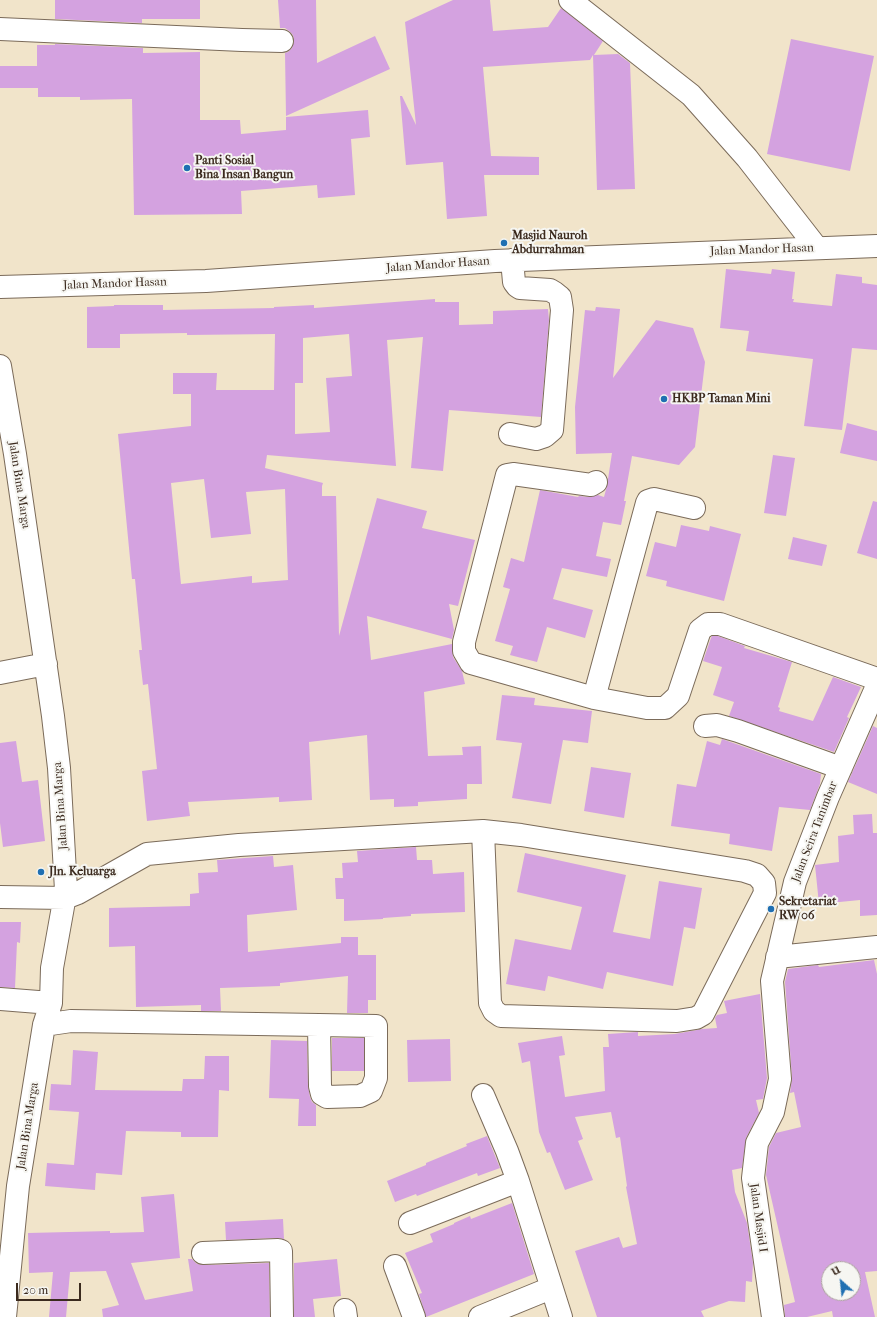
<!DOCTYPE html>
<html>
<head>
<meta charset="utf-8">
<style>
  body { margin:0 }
  #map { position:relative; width:877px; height:1317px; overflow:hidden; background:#f1e4ca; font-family:"IM FELL French Canon",serif }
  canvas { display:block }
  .north { position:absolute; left:821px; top:1261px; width:40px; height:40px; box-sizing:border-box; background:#f6f6f2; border:1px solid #aba49d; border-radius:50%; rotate:333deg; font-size:11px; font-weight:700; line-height:16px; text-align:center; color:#3b2a1e }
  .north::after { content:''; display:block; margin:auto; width:14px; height:18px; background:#1f6fb2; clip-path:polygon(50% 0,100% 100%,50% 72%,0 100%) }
  .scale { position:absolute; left:16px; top:1283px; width:65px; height:18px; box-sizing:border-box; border:2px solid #3b2a1e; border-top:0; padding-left:5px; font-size:12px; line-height:14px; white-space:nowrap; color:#3b2a1e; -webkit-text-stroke:3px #f6f6f2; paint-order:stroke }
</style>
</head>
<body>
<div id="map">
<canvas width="877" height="1317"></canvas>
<div class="north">U</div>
<div class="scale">20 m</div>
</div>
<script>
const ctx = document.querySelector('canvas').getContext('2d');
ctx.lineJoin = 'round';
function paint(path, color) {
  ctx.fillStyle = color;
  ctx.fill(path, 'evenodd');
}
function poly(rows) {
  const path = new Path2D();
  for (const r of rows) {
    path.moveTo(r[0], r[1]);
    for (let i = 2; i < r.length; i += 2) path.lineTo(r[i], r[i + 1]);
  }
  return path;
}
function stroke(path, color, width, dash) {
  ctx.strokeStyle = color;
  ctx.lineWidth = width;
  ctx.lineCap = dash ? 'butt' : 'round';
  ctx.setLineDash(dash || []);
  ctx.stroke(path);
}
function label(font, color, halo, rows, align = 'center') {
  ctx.font = font + ' "IM FELL French Canon",serif';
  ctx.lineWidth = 4;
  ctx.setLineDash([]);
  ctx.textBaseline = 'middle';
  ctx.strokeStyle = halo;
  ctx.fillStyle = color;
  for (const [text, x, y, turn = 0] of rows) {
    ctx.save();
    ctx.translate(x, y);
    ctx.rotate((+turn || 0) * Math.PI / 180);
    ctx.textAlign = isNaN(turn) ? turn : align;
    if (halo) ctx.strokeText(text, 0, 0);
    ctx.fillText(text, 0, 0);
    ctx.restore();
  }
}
paint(poly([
  [55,0,200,0,200,19,142,19,142,23,55,19],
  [278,0,316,0,317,63,375,36,390,69,286,116,285,53,288,52,292,48,294,41,293,35,289,31,285,28,280,28],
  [453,0,490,0,493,31,548,27,561,8,603,41,594,55,618,54,630,63,635,189,597,190,593,55,590,60,483,67,491,156,539,157,539,175,484,175,487,216,447,219,443,162,406,165,400,96,402,96,416,125,405,22],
  [791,39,874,56,850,171,767,154],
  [55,44,143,48,143,53,200,52,200,120,240,120,241,134,286,130,286,117,368,110,370,137,351,139,355,195,318,198,317,185,241,191,242,214,134,215,132,99,80,100,80,97,38,97,38,88,0,88,0,66,37,66,37,45,55,45],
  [726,269,771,274,772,269,795,272,792,299,794,299,793,302,832,306,836,274,862,277,862,283,877,285,877,350,852,348,842,430,804,426,813,359,746,351,749,331,720,328],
  [435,299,435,302,459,302,459,325,493,324,493,311,548,309,549,320,541,417,449,410,443,471,411,468,423,337,387,340,396,466,267,455,265,468,323,483,322,486,322,496,336,496,339,636,377,498,427,511,422,528,475,540,458,606,449,604,454,630,452,639,367,616,371,660,452,644,453,657,462,671,465,684,424,692,428,756,463,755,462,747,481,746,482,784,467,784,467,799,418,802,418,806,394,807,394,799,370,800,367,735,309,742,312,800,279,802,279,797,188,802,190,816,147,821,142,771,157,769,148,684,143,685,139,650,142,650,135,579,132,579,118,434,191,426,191,394,173,394,173,373,217,373,216,390,274,390,275,334,187,335,187,333,120,334,120,348,87,348,87,307,114,306,114,305,163,305,163,310,274,308,274,307,314,305,314,308],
  [349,334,352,376,326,378,330,432,295,434,295,383,303,383,303,338],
  [204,479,211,538,251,534,246,492,285,489,288,580,252,583,252,576,181,584,171,483],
  [596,307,620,309,613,378,656,320,693,328,705,362,695,447,679,465,632,456,624,501,626,501,621,525,603,522,596,556,611,559,607,577,562,568,553,599,593,610,585,638,547,627,537,662,510,655,513,646,495,641,510,589,503,587,511,558,524,562,540,490,578,497,579,496,589,497,598,495,604,497,608,482,608,479,612,453,576,454,575,407,585,310,595,311],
  [847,423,877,431,877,461,840,453],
  [773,455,795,458,786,516,764,513],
  [873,501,877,502,877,559,857,553],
  [681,525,709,531,710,526,741,534,724,601,666,586,667,581,646,576,655,542,676,547],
  [793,537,827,545,822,566,788,559],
  [712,636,718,636,745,646,744,648,792,662,778,707,780,708,779,711,813,721,833,677,861,687,847,717,849,718,834,752,729,716,734,702,713,695,722,667,703,661,711,638],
  [502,695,535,698,534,705,592,711,588,743,563,740,551,804,512,798,522,743,496,740],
  [873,726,877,728,877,794,848,782],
  [722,739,821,774,820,784,810,810,779,807,772,851,729,844,730,834,671,826,677,784,696,787,707,741,720,745],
  [16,741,22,782,38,780,45,841,3,847,0,823,0,743],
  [591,767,631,773,624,818,584,811],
  [872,814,873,833,877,833,877,915,860,916,860,900,819,904,815,865,839,862,838,836,854,834,853,815],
  [416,847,417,860,432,860,433,874,464,872,465,912,411,914,411,916,383,918,383,919,344,921,344,899,336,899,335,878,343,878,342,863,358,862,357,851],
  [525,853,626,875,613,932,650,939,659,881,702,888,695,929,684,927,673,986,607,972,603,989,548,976,545,991,506,984,515,939,571,950,582,907,517,892],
  [273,856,274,867,293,865,297,910,247,915,248,952,341,943,341,937,358,937,358,955,376,955,376,1000,368,1000,368,1013,347,1013,348,976,280,983,280,986,220,988,221,1011,201,1011,201,1005,136,1007,135,946,109,947,109,908,190,906,190,894,199,893,198,873,218,872,217,860],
  [0,922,21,922,20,943,17,942,15,988,0,987],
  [874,960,877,974,877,1271,865,1272,875,1317,833,1317,832,1311,807,1317,785,1317,784,1305,795,1302,766,1175,769,1147,776,1133,801,1127,794,1092,790,1093,792,1078,785,982,788,969,818,965,819,967],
  [829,1269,853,1269,853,1293,829,1293],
  [760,994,767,1078,763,1099,756,1100,759,1113,746,1138,742,1168,732,1170,735,1192,747,1223,753,1263,752,1282,746,1281,745,1302,729,1301,701,1311,704,1317,597,1317,575,1251,619,1237,623,1248,637,1244,626,1187,627,1186,620,1137,616,1138,611,1112,575,1117,583,1139,578,1141,593,1180,565,1190,550,1152,547,1153,539,1132,530,1061,522,1063,518,1043,562,1036,565,1055,559,1056,565,1097,605,1091,603,1047,609,1047,608,1034,638,1032,638,1036,675,1034,702,1029,717,1028,715,1018,717,1015,727,1013,724,1001],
  [332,1038,364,1038,364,1071,332,1071],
  [450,1039,451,1081,408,1082,407,1040],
  [271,1040,307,1041,308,1086,310,1097,312,1102,316,1105,316,1126,298,1126,299,1099,269,1098],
  [73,1050,98,1052,95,1090,182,1091,183,1079,204,1079,205,1056,229,1056,229,1091,219,1090,218,1137,181,1137,181,1132,126,1131,122,1175,96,1173,95,1190,45,1186,47,1163,74,1165,79,1112,49,1110,51,1084,71,1085],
  [487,1136,500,1168,478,1176,477,1173,417,1196,416,1194,395,1202,387,1181,426,1165,426,1163,467,1146,466,1144],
  [174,1194,180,1258,131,1263,145,1300,193,1291,188,1259,192,1259,197,1264,204,1265,269,1263,270,1317,103,1317,102,1309,119,1305,106,1271,70,1272,66,1317,49,1317,53,1272,29,1273,28,1233,110,1231,110,1233,144,1232,141,1197],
  [512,1203,534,1274,426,1317,419,1294,422,1293,405,1253,433,1242,430,1234,454,1224,454,1223,470,1216,471,1219],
  [283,1219,284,1239,278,1238,226,1240,225,1222],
  [337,1259,341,1296,313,1299,315,1317,294,1317,294,1263]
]), '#d4a2e0');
const minor = poly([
  [570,0,691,95,747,158,817,248],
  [0,29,242,40,282,41],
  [0,287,206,281,495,261,877,246],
  [0,366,15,454,53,716,59,768,66,890,52,968,51,1003,44,1025,18,1186,5,1317],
  [510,434,536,439,545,436,552,430,562,310,560,297,555,293,550,290,520,288,517,286,514,282,512,260],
  [596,482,591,485,513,474,507,475,464,642,464,651,471,663,594,698,647,708,665,708,678,696,700,630,708,624,720,624,877,679],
  [0,673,46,664],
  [594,698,647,503,648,501,654,499,694,508],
  [705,726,717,725,738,731,841,768],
  [0,897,65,898,78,893,147,854,239,845,483,831,521,835,745,871,757,875,764,883,765,893,703,1014,696,1018,677,1021,501,1016,494,1011,490,1003,483,831],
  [777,957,877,947],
  [0,999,51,1003],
  [44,1025,71,1021,319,1025,376,1026,376,1078,371,1091,360,1096,327,1097,322,1094,320,1086,319,1025],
  [483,1095,507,1151,518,1181,561,1317],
  [410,1223,518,1181],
  [203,1253,278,1250,281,1251,282,1317],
  [395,1266,414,1317],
  [345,1310,346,1317],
  [480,1317,551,1288],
  [773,1317,753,1178,757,1143,773,1112,780,1079,772,981,795,882,828,797,877,686]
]);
stroke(minor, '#7b6b5a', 24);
stroke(minor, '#fff', 22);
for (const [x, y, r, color] of [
  [187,168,4,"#1f6fb2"],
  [504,243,4,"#1f6fb2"],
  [664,399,4,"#1f6fb2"],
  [41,872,4,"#1f6fb2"],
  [771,909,4,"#1f6fb2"]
]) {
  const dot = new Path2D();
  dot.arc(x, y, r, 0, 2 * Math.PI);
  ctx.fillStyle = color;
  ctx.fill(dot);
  stroke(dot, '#f6f6f2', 1.5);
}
label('bold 12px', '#3b2a1e', '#f6f6f2', [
  ["Panti Sosial",195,161],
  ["Bina Insan Bangun",195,175],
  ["Masjid Nauroh",512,236],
  ["Abdurrahman",512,250],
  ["HKBP Taman Mini",672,399],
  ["Jln. Keluarga",49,872],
  ["Sekretariat",779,902],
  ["RW 06",779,916]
], 'left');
label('12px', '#3b2a1e', '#f6f6f2', [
  ["Jalan Mandor Hasan",762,250,-2],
  ["Jalan Mandor Hasan",438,265,-4],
  ["Jalan Mandor Hasan",115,284,-2],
  ["Jalan Bina Marga",19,485,81],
  ["Jalan Bina Marga",61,806,-94],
  ["Jalan Seira Tanimbar",815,832,-69],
  ["Jalan Bina Marga",28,1126,-81],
  ["Jalan Masjid I",758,1218,82]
]);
</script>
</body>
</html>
